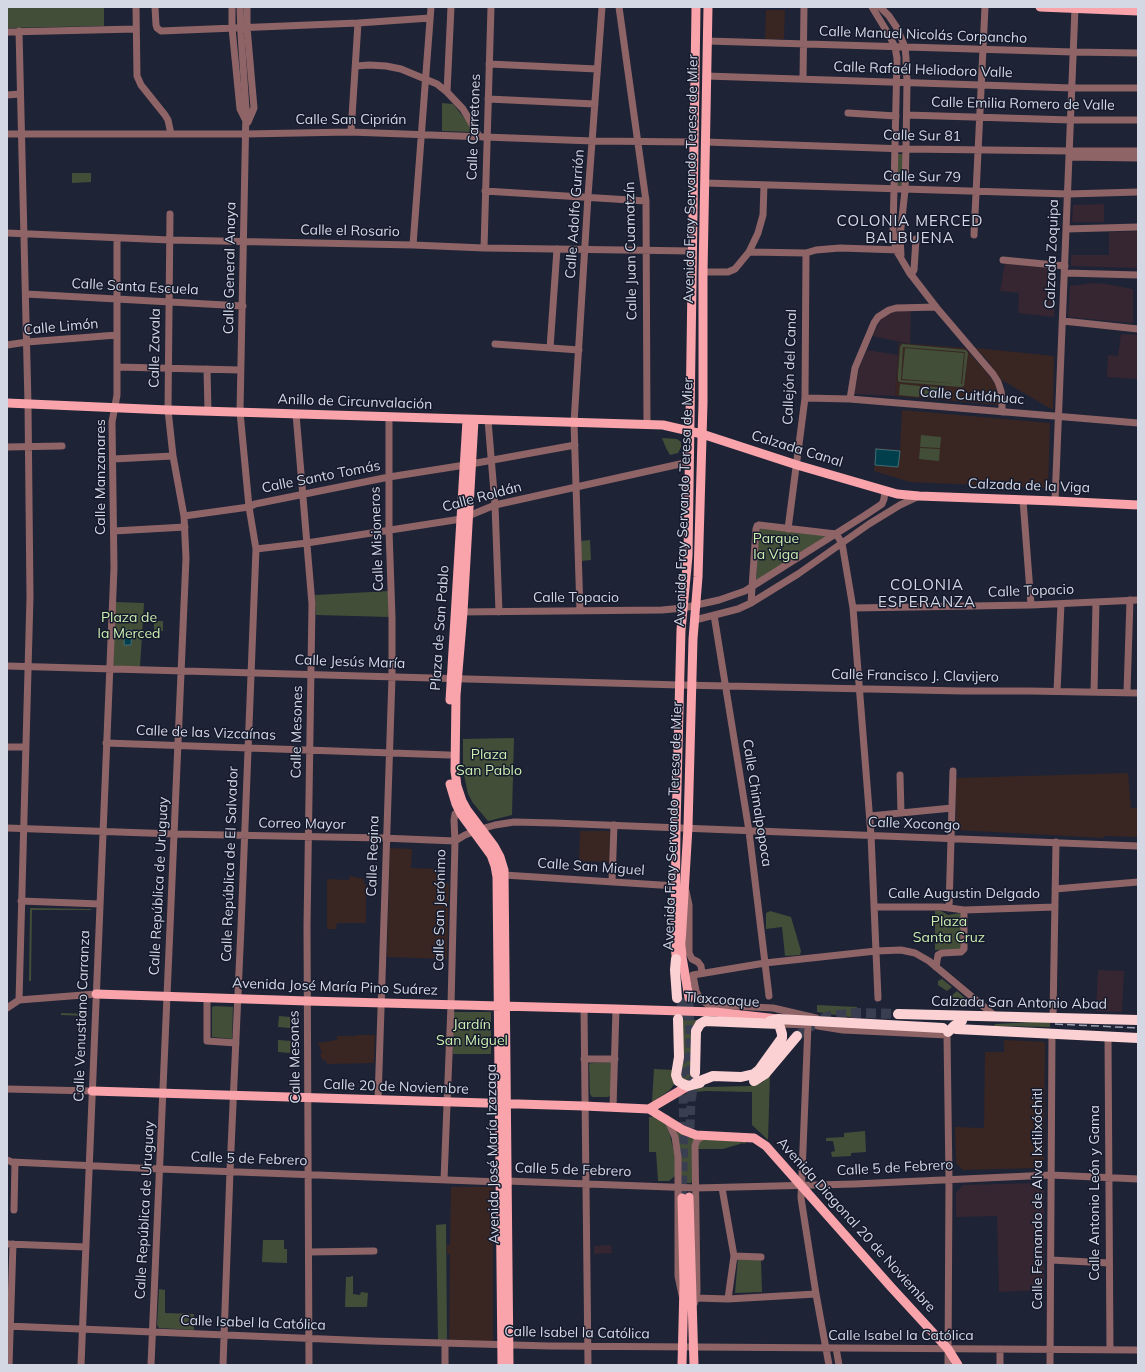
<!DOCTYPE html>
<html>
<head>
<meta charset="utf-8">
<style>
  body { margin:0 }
  #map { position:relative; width:1145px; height:1372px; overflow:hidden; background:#1e2336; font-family:Mulish,sans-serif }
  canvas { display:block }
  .frame { position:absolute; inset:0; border:8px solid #d4d8e5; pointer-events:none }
</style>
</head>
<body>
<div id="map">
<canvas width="1145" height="1372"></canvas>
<div class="frame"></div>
</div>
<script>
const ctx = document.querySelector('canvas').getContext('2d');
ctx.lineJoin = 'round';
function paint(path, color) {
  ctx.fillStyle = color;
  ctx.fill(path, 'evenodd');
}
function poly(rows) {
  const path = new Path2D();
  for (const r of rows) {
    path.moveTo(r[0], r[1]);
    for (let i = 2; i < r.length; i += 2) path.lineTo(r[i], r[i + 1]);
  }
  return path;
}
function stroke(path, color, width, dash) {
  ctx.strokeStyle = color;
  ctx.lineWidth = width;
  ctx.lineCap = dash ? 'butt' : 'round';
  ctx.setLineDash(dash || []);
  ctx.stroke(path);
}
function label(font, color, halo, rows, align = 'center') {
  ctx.font = font + ' Mulish,sans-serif';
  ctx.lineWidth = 3;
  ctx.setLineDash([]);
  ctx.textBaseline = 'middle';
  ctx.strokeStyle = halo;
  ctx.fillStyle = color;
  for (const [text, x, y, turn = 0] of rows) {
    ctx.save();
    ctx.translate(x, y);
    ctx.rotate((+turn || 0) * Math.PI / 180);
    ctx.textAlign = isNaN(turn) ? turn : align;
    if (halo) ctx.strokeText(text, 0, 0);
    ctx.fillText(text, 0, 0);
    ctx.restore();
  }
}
paint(poly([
  [1104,204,1104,222,1072,222,1073,205],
  [1138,231,1138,268,1071,266,1071,255,1109,255,1109,232],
  [1005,263,1056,268,1054,317,1018,313,1019,293,1000,291],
  [1093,283,1106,284,1133,289,1133,323,1068,317,1070,286],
  [897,310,911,310,910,344,872,336,883,316],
  [1121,334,1138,335,1138,379,1107,377,1108,355,1118,356],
  [867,350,898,355,895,396,854,394,859,368],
  [1098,970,1124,971,1122,1012,1096,1011],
  [1037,1183,1044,1190,1044,1287,1040,1290,999,1292,997,1216,956,1217,956,1193,963,1185],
  [611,1245,612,1253,594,1254,594,1246]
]), '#352631');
paint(poly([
  [766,10,785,10,784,39,765,39],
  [899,343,965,348,988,374,995,384,998,394,999,405,895,396],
  [976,348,1054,356,1053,410,1000,379,988,361],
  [902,410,1050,423,1048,488,910,482,874,471,876,448,900,450],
  [1128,773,1131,808,1138,808,1138,837,1104,836,1104,838,956,830,956,778],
  [580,831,610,831,609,862,579,861],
  [390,848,412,849,411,868,437,869,437,883,449,883,447,959,387,957],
  [350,876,364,879,364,884,366,884,366,923,337,923,336,929,327,929,327,879,349,880],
  [357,1035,375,1035,374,1063,327,1064,326,1060,323,1061,320,1054,322,1053,318,1043,337,1040,337,1036,356,1036],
  [1004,1040,1045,1042,1044,1160,1037,1168,963,1170,956,1163,955,1127,984,1128,985,1052,1004,1052],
  [451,1187,493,1187,493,1341,449,1341,450,1254,447,1254,447,1245,450,1245]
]), '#392623');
paint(poly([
  [7,7,104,7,104,26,7,28],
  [442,103,453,104,470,125,470,132,442,131],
  [897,154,904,154,903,185,896,185],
  [72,173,91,173,91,182,72,183],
  [902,344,966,350,968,353,964,386,960,387,900,382,898,381,898,373,900,348],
  [903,347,965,352,962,384,901,380],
  [905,348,964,353,961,384,902,379],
  [900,384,920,386,919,397,899,395],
  [925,386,945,388,944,399,924,397],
  [921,435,941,437,940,448,920,447],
  [662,438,677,439,681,442,681,447,678,453,670,455,666,448],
  [920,448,940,449,939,461,919,459],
  [759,528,829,534,756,581],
  [590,540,591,560,581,561,580,541],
  [390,591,390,617,316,615,315,595],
  [115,602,144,603,140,667,113,666],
  [154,621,163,621,163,631,154,630],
  [514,738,512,815,488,821,473,803,468,794,463,770,463,739],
  [30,908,91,909,91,910,32,910,31,981,29,981],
  [770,911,791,917,801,951,800,955,785,956,782,927,766,929,766,913],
  [935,911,941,911,948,915,960,913,963,915,961,949,935,950],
  [942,979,952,987,947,991,938,985,938,981],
  [957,991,973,1005,961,1005,951,996],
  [817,1005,857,1007,856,1018,817,1012],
  [215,1006,233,1007,232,1039,212,1037,212,1007],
  [453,1012,491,1012,491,1054,453,1054],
  [61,1013,87,1014,87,1016,61,1015],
  [279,1016,290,1017,290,1028,278,1027],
  [681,1019,697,1020,694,1024,693,1031,692,1078,687,1081,682,1080,679,1071],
  [1031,1022,1050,1022,1050,1027,994,1026,995,1024],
  [278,1040,291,1041,290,1053,278,1052],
  [612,1062,611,1095,608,1097,592,1097,590,1094,589,1064,591,1063],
  [654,1069,675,1070,675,1083,670,1090,652,1102],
  [770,1074,768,1140,752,1125,752,1092,706,1091,696,1092,683,1098,682,1096,696,1089,705,1087,751,1086,763,1082],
  [649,1117,659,1117,665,1123,670,1135,675,1157,675,1176,669,1181,658,1181,656,1152,649,1152],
  [677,1128,695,1137,693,1179,691,1183,681,1183,679,1180],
  [865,1131,866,1152,851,1153,851,1156,832,1157,831,1152,835,1151,833,1141,826,1141,826,1138,844,1137,844,1133],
  [701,1140,750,1140,744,1144,743,1143,723,1149,697,1149,697,1145],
  [446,1224,447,1339,438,1340,436,1225],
  [263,1240,284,1240,284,1249,287,1249,287,1263,262,1262],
  [738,1257,761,1259,762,1292,735,1293],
  [351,1276,353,1276,353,1294,360,1295,361,1292,368,1293,367,1307,345,1307,346,1277,351,1277],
  [159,1289,165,1290,165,1313,194,1314,194,1330,159,1328,157,1325]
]), '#424e38');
const water = poly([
  [876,449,900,451,898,467,875,465,876,449],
  [125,630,132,630,131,645,124,645,125,630]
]);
paint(water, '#003f4b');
stroke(water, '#406d79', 1);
stroke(poly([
  [681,998,682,1019],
  [689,998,691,1099,690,1130],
  [682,1198,684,1136,682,1054]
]), '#393e50', 9, [9, 4.5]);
stroke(poly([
  [797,1036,820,1020,830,1016,857,1013,898,1014],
  [691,1099,694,1077]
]), '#393e50', 10, [10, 5]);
stroke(poly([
  [136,7,137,76,141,85,165,115,168,120,171,134],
  [155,7,156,25,157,28,161,31,358,23,430,18],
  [232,7,232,28,240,109,246,121],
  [247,7,247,27,254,108,248,122],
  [619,7,646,201,647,425],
  [872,7,889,35,895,47,897,58,893,232,896,250,909,272,936,307,993,374,998,382,1001,391,1002,399,1002,412],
  [880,7,889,16,897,28,905,47,906,58,907,82,906,149,905,190,900,237,901,255],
  [7,32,136,29],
  [707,41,1073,52,1138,53],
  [489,64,597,69],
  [356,66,369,65,386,66,401,69,437,84,447,92,463,109,479,136],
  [706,76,1072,88,1138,88],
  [803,79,804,7],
  [447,92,451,7],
  [7,95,20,94],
  [488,99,595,104],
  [848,113,896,116],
  [907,115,1071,120,1138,120],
  [351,132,358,23],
  [7,134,246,134,350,132,593,141,694,142],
  [705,142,906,149,1069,151,1138,151],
  [1069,157,1138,158],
  [705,183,1068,194,1138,192],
  [485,191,646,201],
  [1066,229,1138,227],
  [7,233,170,240,413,245,484,248,693,251],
  [974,235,985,7],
  [413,245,431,7],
  [484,248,491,7],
  [749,252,806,253,816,250,840,248,900,250],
  [1003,260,1065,266],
  [703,272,728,272,735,269,749,252,758,233,763,215,764,185],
  [1065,273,1138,275],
  [911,275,914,270,916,239],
  [26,294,243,306],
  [1063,321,1138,329],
  [495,344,579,350],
  [7,345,27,342,117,335],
  [550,348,557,249],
  [117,367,240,370],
  [207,369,208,411],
  [805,398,850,399,1138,423],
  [850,399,855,368,874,323,878,317,889,310,896,308,936,307],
  [296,414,312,604,307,926,309,1365],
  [488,420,495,505,499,612],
  [7,447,62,446],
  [113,459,173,456],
  [471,464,575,445],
  [1023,500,1031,605],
  [1055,501,1075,8],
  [184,516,249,507,255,504,389,477,465,465],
  [788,529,805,398,806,253],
  [114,531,185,527],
  [256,549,307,543,461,519,495,505,689,462],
  [751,603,756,529,757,526,759,525,836,534,842,543,853,608,871,835,878,998],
  [853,608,1031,605,1138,600],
  [580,611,574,423,588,196,602,7],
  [458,612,662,610,683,608,719,600,745,591,864,516,882,504,884,499,885,491],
  [714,615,749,831,769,996],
  [695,620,738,609,751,603,798,574,869,524,900,505,919,496],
  [7,666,680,685,963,691,1030,691,1138,693],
  [1057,691,1061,604],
  [1094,692,1096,602],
  [1127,692,1130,600],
  [106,743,449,755],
  [7,747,25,747],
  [900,775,901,813],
  [870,816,952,808],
  [7,828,175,834,382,838,455,841,465,835,481,829,495,825,514,822,554,823,1138,846],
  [504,875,676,886],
  [612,882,614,825],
  [1055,889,1138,882],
  [686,891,689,905,689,953,692,959,698,962,701,966,702,973],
  [21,901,100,904],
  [874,907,942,907,964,910,1055,907],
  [949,908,953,771],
  [936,967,938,955,942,953,961,952,964,949,964,910],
  [207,997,207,1041,236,1043],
  [19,1000,30,597,28,404,19,31],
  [7,1008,19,1000,96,994],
  [584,1008,588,1365],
  [1053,1017,1056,842],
  [816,1018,773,1008,713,1005,707,1004,700,999,696,991,693,975,765,963,876,951,901,950,915,953,929,961,995,1016],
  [779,1024,808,1025],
  [808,1025,801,1198,816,1294,829,1365],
  [818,1026,843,1030,947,1035,949,1179,948,1365],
  [1108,1037,1110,1350],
  [584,1059,615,1059],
  [7,1089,92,1091],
  [378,1100,392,677,392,617,389,530,389,417],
  [613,1107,616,1009],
  [667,1119,675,1137,678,1157,678,1276,682,1295],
  [7,1160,12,1162,160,1169,500,1182,507,1181,696,1188,855,1184,1051,1175,1138,1179],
  [444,1180,451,1005,455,841,454,820,455,814,459,810],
  [722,1188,734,1256,728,1299],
  [14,1210,15,1162],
  [7,1244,86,1247],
  [309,1252,374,1251],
  [734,1256,761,1257],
  [1051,1260,1109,1263],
  [696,1298,728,1299,816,1294],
  [694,1304,696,1298,697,1292,695,1146,697,1140,703,1136],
  [7,1326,372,1341,549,1346,1138,1350],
  [445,1343,445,1365],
  [836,1348,839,1365],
  [9,1365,13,1244],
  [81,1365,114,568,112,422,117,395,117,238],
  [151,1365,186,558,184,516,173,456,168,410,170,214],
  [223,1365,230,1171,241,927,256,549,249,507,240,412,246,109],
  [1000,1365,1000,1349],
  [1050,1365,1052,1034]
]), '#8e6467', 7);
stroke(poly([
  [1040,7,1138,11],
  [7,403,168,410,663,425,702,434,797,465,897,494,919,496,1055,501,1138,505],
  [474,420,463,612,456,695,455,771,457,786,462,801,467,810,494,846,500,857,504,870,509,1365],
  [450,700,467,420],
  [450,784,456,804,461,814,491,855,495,866,497,877,502,1365],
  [677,965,675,945,676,827,681,630,688,556,696,7],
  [96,994,307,1001,616,1009,715,1012,778,1019],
  [689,998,682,957,681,944,688,827,693,639,698,577,703,403,703,272,708,7],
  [92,1091,584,1106,649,1109,683,1130,696,1135,754,1138,766,1146,891,1287,948,1349,958,1365],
  [649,1109,688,1086],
  [689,1197,694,1365],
  [682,1365,684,1284,682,1198]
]), '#f9a3aa', 9);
stroke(poly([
  [676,959,675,970,677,998],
  [898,1014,1138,1020],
  [678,1019,679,1057,676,1075,678,1081,683,1084,688,1086,700,1083],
  [770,1021,778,1019,943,1028],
  [956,1029,1138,1038],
  [695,1073,696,1031,700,1024,705,1021,779,1024,782,1034,782,1038,759,1070,754,1074,741,1077,713,1076,695,1083],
  [754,1081,765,1074,797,1036]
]), '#fcd1d3', 10);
stroke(poly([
  [1055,1024,1138,1028]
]), '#9da1b0', 1.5, [8, 4]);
stroke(poly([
  [240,7,241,34,246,109]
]), '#8e6467', 7);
stroke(poly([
  [948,1032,954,1026,962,1021]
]), '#fcd1d3', 10);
label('14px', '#d4d8e5', '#151a2c', [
  ["Calle Manuel Nicolás Corpancho",923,35,2],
  ["Calle Rafaél Heliodoro Valle",923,70,2],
  ["Calle Emilia Romero de Valle",1023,104,1],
  ["Calle San Ciprián",351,120],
  ["Calle Carretones",474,127,-88],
  ["Calle Sur 81",922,136,1],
  ["Calle Sur 79",922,177,1],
  ["Avenida Fray Servando Teresa de Mier",691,179,-89],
  ["Calle Adolfo Gurrión",575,214,-86],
  ["Calle el Rosario",350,231,1],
  ["Calle Juan Cuamatzín",631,251,-91],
  ["Calzada Zoquipa",1052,254,-88],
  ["Calle General Anaya",230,268,-89],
  ["Calle Santa Escuela",135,287,3],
  ["Calle Limón",61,327,-5],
  ["Calle Zavala",155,348,-89],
  ["Callejón del Canal",790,367,-88],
  ["Calle Cuitláhuac",972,396,4],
  ["Anillo de Circunvalación",355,402,2],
  ["Calzada Canal",797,449,17],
  ["Calle Manzanares",101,477,-90],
  ["Calle Santo Tomás",321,477,-11],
  ["Calzada de la Viga",1029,486,2],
  ["Calle Roldán",482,497,-15],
  ["Avenida Fray Servando Teresa de Mier",684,502,-88],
  ["Calle Misioneros",377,539,-92],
  ["Calle Topacio",1031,591,-2],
  ["Calle Topacio",576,598],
  ["Plaza de San Pablo",440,628,-86],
  ["Calle Jesús María",350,662,2],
  ["Calle Francisco J. Clavijero",915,676,1],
  ["Calle Mesones",297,732,-89],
  ["Calle de las Vizcaínas",206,733,2],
  ["Calle Chimalpopoca",757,803,81],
  ["Correo Mayor",302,824,1],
  ["Calle Xocongo",914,824,2],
  ["Avenida Fray Servando Teresa de Mier",673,826,-88],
  ["Calle Regina",373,856,-88],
  ["Calle República de El Salvador",230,864,-88],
  ["Calle San Miguel",591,867,4],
  ["Calle República de Uruguay",159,886,-87],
  ["Calle Augustin Delgado",964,894],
  ["Calle San Jerónimo",440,910,-89],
  ["Avenida José María Pino Suárez",335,987,2],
  ["Tlaxcoaque",722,1000,4],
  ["Calzada San Antonio Abad",1019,1003,1],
  ["Calle Venustiano Carranza",82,1016,-88],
  ["Calle Mesones",295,1057,-91],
  ["Calle 20 de Noviembre",396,1087,2],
  ["Avenida José María Izazaga",493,1154,-91],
  ["Calle 5 de Febrero",249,1159,2],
  ["Calle 5 de Febrero",895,1168,-3],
  ["Calle 5 de Febrero",573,1170,2],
  ["Calle Antonio León y Gama",1095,1193,-90],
  ["Calle Fernando de Alva Ixtlilxóchitl",1038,1199,-90],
  ["Calle República de Uruguay",145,1210,-87],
  ["Avenida Diagonal 20 de Noviembre",856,1225,48],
  ["Calle Isabel la Católica",253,1323,2],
  ["Calle Isabel la Católica",577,1333,1],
  ["Calle Isabel la Católica",901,1336]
]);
label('14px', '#cdf0b1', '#151a2c', [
  ["Parque",776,539],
  ["la Viga",776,555],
  ["Plaza de",129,618],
  ["la Merced",129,634],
  ["Plaza",489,755],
  ["San Pablo",489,771],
  ["Plaza",949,922],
  ["Santa Cruz",949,938],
  ["Jardín",472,1025],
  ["San Miguel",472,1041]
]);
ctx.letterSpacing = '1px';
label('15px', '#d4d8e5', '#151a2c', [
  ["COLONIA MERCED",910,221],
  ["BALBUENA",910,238],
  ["COLONIA",927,585],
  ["ESPERANZA",927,602]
]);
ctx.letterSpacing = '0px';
</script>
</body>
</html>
